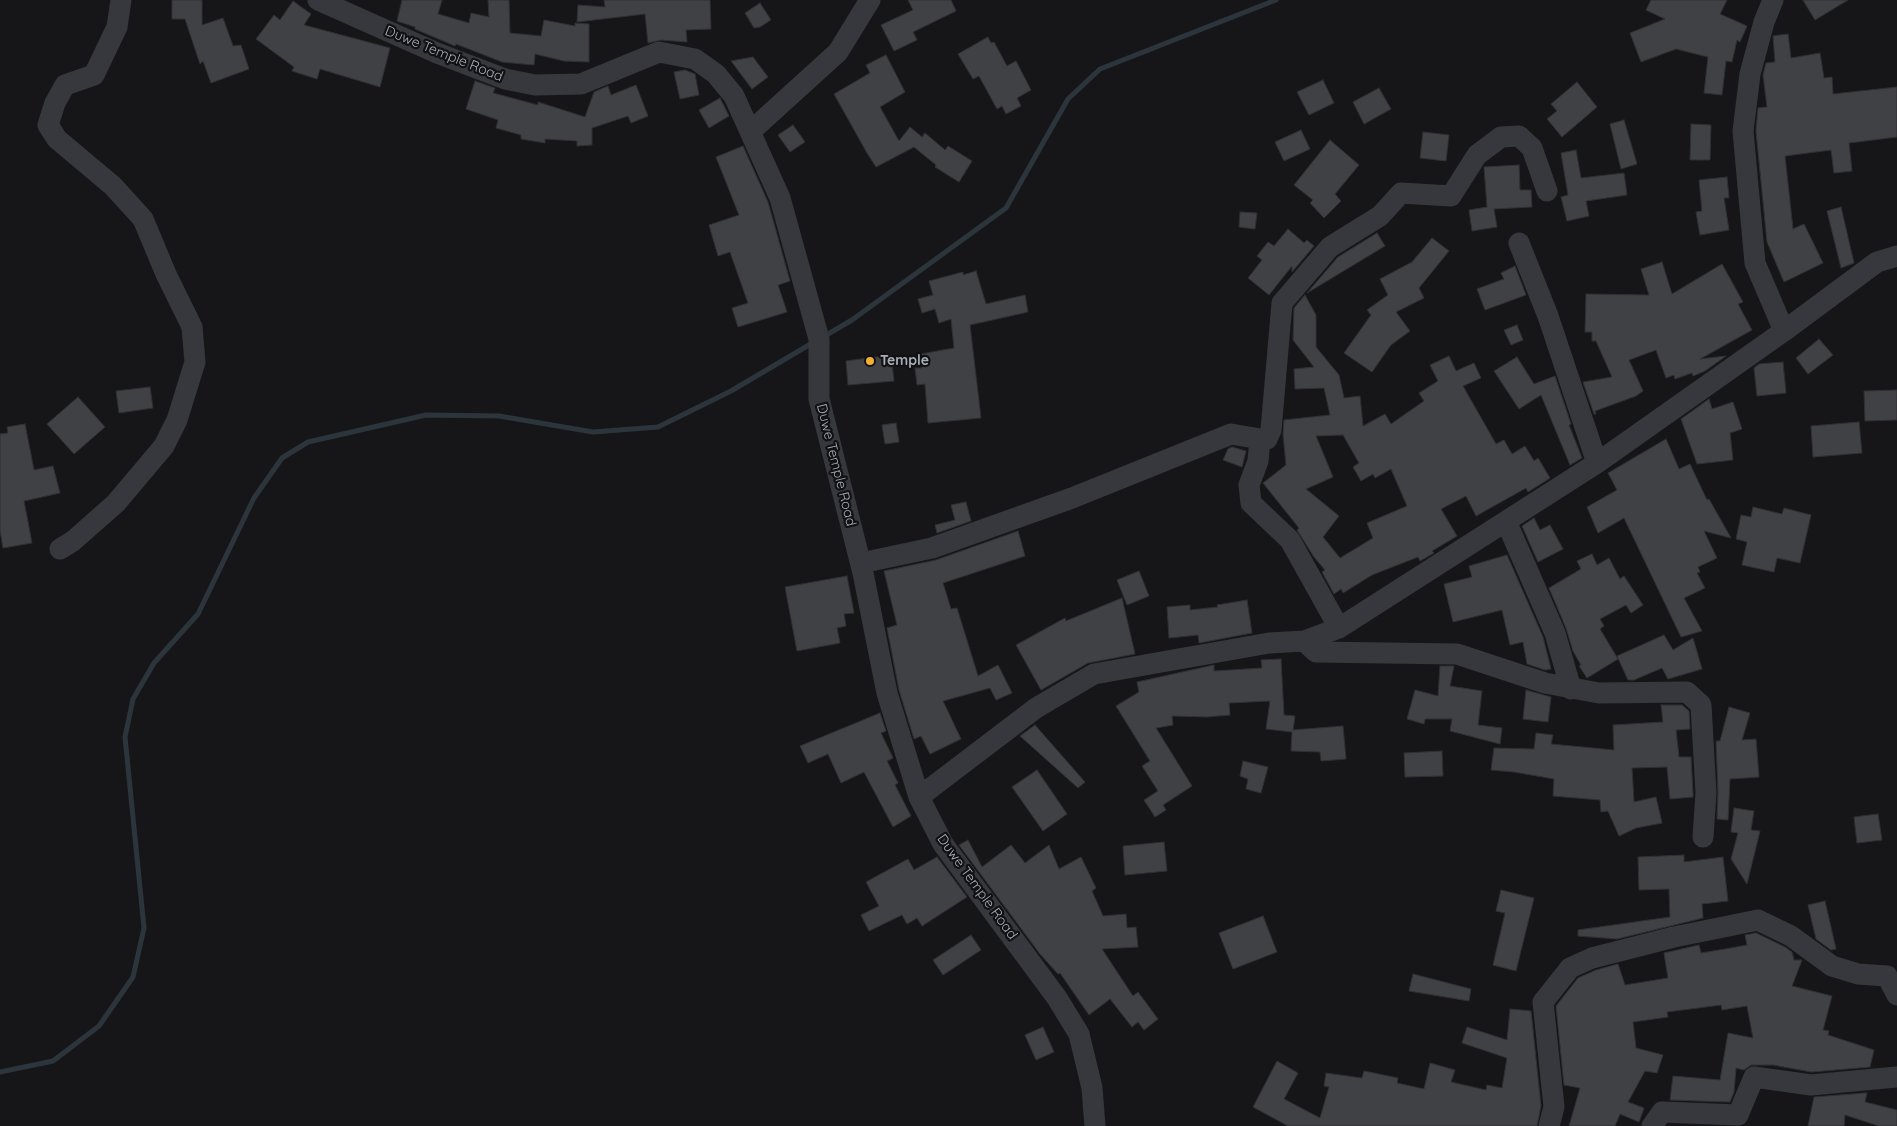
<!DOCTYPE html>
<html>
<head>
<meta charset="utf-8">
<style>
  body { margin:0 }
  canvas { display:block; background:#161618 }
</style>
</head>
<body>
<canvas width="1897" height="1126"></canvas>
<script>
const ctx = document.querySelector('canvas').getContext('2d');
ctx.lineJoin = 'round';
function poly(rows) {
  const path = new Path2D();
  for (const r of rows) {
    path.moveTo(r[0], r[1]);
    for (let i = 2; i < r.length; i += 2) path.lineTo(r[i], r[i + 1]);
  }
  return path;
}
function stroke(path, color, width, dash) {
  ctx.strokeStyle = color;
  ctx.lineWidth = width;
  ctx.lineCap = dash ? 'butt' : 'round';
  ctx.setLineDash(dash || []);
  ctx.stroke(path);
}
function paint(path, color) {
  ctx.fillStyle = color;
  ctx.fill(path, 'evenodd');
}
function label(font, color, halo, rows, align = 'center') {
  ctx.font = font + ' Quicksand,sans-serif';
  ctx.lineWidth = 4.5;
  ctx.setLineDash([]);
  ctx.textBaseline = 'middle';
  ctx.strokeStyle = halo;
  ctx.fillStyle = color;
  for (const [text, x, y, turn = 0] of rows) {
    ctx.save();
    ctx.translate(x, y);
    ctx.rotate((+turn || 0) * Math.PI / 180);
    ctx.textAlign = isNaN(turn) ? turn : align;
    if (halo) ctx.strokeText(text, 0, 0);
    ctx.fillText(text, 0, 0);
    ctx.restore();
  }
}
stroke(poly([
  [823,337,852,320,1006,208,1068,99,1100,69,1276,0],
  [0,1072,53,1061,99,1026,133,977,144,928,125,737,133,699,154,663,198,614,254,498,282,458,308,442,426,415,499,416,593,432,658,427,731,391,814,342]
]), '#2c353c', 5);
const building = poly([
  [172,0,202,0,202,25,223,18,233,46,241,45,249,69,211,83,203,61,200,64,185,19,172,19,172,0],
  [402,0,442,0,438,14,469,23,471,13,489,17,488,0,509,0,510,33,541,36,544,20,575,26,575,23,589,24,589,62,564,61,535,54,534,65,502,62,456,44,455,46,415,29,415,27,397,21,402,0],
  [604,0,710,0,711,29,686,30,687,42,661,40,648,43,645,14,577,22,578,5,605,7,604,0],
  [908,0,951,0,956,11,913,32,917,40,894,51,881,25,913,10,908,0],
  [1651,0,1727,0,1720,14,1747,26,1740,42,1737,40,1732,62,1726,61,1722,95,1704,93,1708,57,1676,49,1641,62,1630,33,1665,19,1646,10,1651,0],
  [1803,0,1848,0,1815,20,1803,0],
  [293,1,311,14,304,25,390,48,380,87,320,69,317,79,292,71,294,67,256,39,274,15,280,20,293,1],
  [760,3,771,20,760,27,754,28,745,13,760,3],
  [1788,34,1791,58,1820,53,1824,78,1832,77,1833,94,1897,87,1897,137,1849,143,1852,171,1834,173,1831,150,1785,156,1793,229,1804,224,1823,263,1784,282,1767,242,1756,131,1758,108,1767,107,1763,75,1766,63,1775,62,1773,36,1788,34],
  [988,37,991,43,994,42,1007,66,1016,61,1031,90,1017,98,1021,106,1006,114,1002,106,997,109,979,76,973,79,958,54,988,37],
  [886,55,905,92,880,107,899,141,910,127,922,137,925,133,945,150,948,146,972,161,959,182,935,167,936,165,914,147,876,167,867,153,834,94,870,73,866,65,886,55],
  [753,57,768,77,752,89,731,61,753,57],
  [685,70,695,74,699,95,680,99,674,72,685,70],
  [1323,80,1334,103,1309,115,1297,92,1323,80],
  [475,81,495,88,493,93,538,105,538,102,585,117,594,92,608,86,611,95,636,85,648,116,631,123,628,116,592,128,592,145,577,146,577,141,545,139,545,143,521,139,521,135,496,128,498,120,466,109,475,81],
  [1577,82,1597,107,1562,137,1547,119,1557,111,1551,104,1577,82],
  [1379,88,1391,109,1364,124,1353,102,1379,88],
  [720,98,729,116,709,128,699,110,720,98],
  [1624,120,1637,164,1621,169,1610,124,1624,120],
  [1691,124,1711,125,1710,160,1690,160,1691,124],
  [793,125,805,142,790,152,778,135,793,125],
  [1301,130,1310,149,1284,161,1275,142,1301,130],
  [1423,132,1449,135,1446,161,1420,158,1423,132],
  [1330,140,1359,165,1335,194,1341,201,1324,218,1310,203,1313,200,1294,185,1330,140],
  [743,146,768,202,790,281,778,285,787,312,738,327,732,308,748,303,730,252,718,256,709,225,739,215,716,157,743,146],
  [1576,150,1581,178,1624,173,1627,195,1586,201,1589,216,1567,221,1561,197,1568,195,1561,153,1576,150],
  [1519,165,1520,190,1531,190,1532,207,1494,209,1497,227,1472,231,1469,210,1487,207,1484,167,1519,165],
  [1727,177,1729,198,1724,198,1729,230,1700,235,1696,212,1702,211,1699,180,1727,177],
  [1841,207,1854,263,1841,268,1827,211,1841,207],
  [1240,212,1257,213,1255,229,1239,227,1240,212],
  [1288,229,1304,243,1307,240,1314,246,1292,272,1292,266,1269,295,1248,278,1262,260,1257,256,1268,242,1274,246,1288,229],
  [1377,233,1385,246,1307,293,1338,257,1377,233],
  [1432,238,1449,251,1419,288,1424,298,1396,312,1410,331,1391,345,1372,372,1344,353,1371,315,1367,310,1388,295,1380,279,1412,262,1432,238],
  [1662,262,1672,294,1722,264,1743,302,1738,304,1752,330,1700,359,1726,356,1705,371,1693,376,1692,373,1675,379,1674,375,1666,378,1656,350,1629,360,1643,391,1636,396,1595,411,1596,414,1594,414,1583,382,1612,377,1596,341,1592,341,1592,332,1585,332,1586,294,1649,295,1641,269,1662,262],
  [1515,266,1526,295,1485,310,1477,289,1504,279,1501,273,1515,266],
  [976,271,986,304,1025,295,1028,312,970,325,981,418,928,423,925,384,917,385,915,368,922,368,921,354,954,348,951,319,939,323,935,309,922,313,918,299,933,295,929,281,963,272,963,275,976,271],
  [1305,295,1316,315,1316,347,1339,375,1344,398,1360,396,1363,426,1385,414,1391,424,1424,401,1419,393,1438,381,1430,365,1449,356,1456,371,1474,363,1481,378,1463,386,1496,444,1504,440,1512,454,1525,446,1534,461,1538,458,1550,478,1528,492,1526,488,1476,516,1466,496,1441,509,1457,536,1432,551,1434,553,1420,561,1418,557,1372,575,1343,593,1341,589,1334,594,1322,572,1325,570,1314,557,1297,530,1299,528,1263,483,1286,465,1283,434,1284,420,1330,415,1324,388,1295,389,1294,369,1314,367,1293,340,1294,308,1305,295],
  [1343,435,1359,463,1353,467,1361,481,1373,474,1375,478,1391,469,1407,506,1367,523,1373,538,1340,558,1323,537,1339,516,1306,489,1333,477,1316,436,1343,435],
  [1517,325,1523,340,1511,345,1504,330,1517,325],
  [1819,339,1833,355,1808,374,1796,358,1819,339],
  [891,355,894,381,848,385,846,361,891,355],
  [1517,357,1534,384,1555,376,1571,424,1569,425,1582,458,1570,465,1541,395,1519,409,1494,371,1517,357],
  [1783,362,1786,393,1757,396,1754,368,1759,364,1783,362],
  [150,387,153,408,119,413,116,391,150,387],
  [1897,390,1897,420,1865,421,1864,391,1897,390],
  [78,397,105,427,74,454,47,424,78,397],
  [1709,399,1712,409,1733,402,1742,429,1730,433,1733,460,1697,464,1681,419,1709,399],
  [1859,422,1862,453,1813,457,1811,426,1859,422],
  [896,423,899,442,885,444,882,425,896,423],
  [25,424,34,470,53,466,60,493,24,501,32,543,3,548,0,530,0,434,8,433,7,427,25,424],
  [1666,439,1679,469,1690,464,1707,500,1709,499,1731,538,1704,531,1717,558,1698,567,1700,572,1697,573,1705,588,1684,598,1702,631,1681,637,1624,518,1598,533,1587,507,1617,490,1608,473,1666,439],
  [1232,447,1246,451,1242,467,1223,460,1228,449,1232,447],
  [966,502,971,521,937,533,935,525,955,520,951,505,966,502],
  [1753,507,1782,514,1784,508,1811,515,1800,563,1777,558,1774,572,1742,565,1747,542,1736,539,1741,515,1751,517,1753,507],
  [1534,518,1540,530,1550,525,1563,549,1538,562,1522,526,1534,518],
  [1018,531,1025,556,943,583,951,609,957,608,978,676,998,665,1012,693,996,700,990,688,943,701,961,739,930,754,921,736,914,739,899,690,887,628,897,625,884,571,936,560,1018,531],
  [1592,554,1597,565,1609,558,1620,579,1624,576,1643,605,1631,613,1626,605,1600,619,1604,626,1600,629,1618,659,1587,678,1579,666,1581,665,1573,651,1566,628,1549,588,1581,569,1577,561,1592,554],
  [1507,555,1543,637,1551,669,1545,670,1527,664,1523,642,1510,645,1502,610,1453,622,1444,584,1472,577,1469,566,1507,555],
  [1139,571,1149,596,1127,605,1117,580,1139,571],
  [847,576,854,613,844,614,846,626,837,628,840,643,797,651,785,587,847,576],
  [1122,598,1135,654,1088,663,1041,690,1016,645,1065,618,1066,621,1122,598],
  [1247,600,1252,633,1199,643,1198,635,1169,638,1167,607,1190,605,1190,610,1218,607,1217,605,1247,600],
  [1664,635,1673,650,1693,638,1702,669,1668,679,1662,668,1634,680,1628,680,1617,656,1664,635],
  [1281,659,1284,715,1295,716,1293,730,1343,726,1346,759,1321,761,1320,752,1291,751,1292,732,1266,729,1270,701,1229,703,1230,715,1207,717,1172,716,1173,725,1156,728,1192,786,1163,805,1166,810,1155,817,1144,800,1158,791,1142,766,1150,761,1116,706,1139,692,1137,682,1214,665,1214,671,1262,668,1261,660,1281,659],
  [1440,666,1454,666,1450,686,1482,691,1478,725,1502,728,1500,744,1450,731,1452,719,1425,719,1424,724,1407,719,1415,690,1438,696,1440,666],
  [1526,690,1551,697,1548,722,1523,719,1526,690],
  [1661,705,1682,705,1689,711,1690,729,1676,730,1679,757,1691,757,1693,793,1693,797,1670,799,1667,767,1632,768,1634,802,1656,797,1662,823,1636,828,1619,836,1608,811,1601,812,1600,800,1553,796,1554,779,1514,772,1491,770,1494,748,1534,749,1536,733,1553,735,1551,744,1614,750,1613,725,1663,722,1661,705],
  [1729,707,1750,713,1742,740,1756,739,1759,777,1730,779,1728,820,1717,819,1718,792,1716,741,1720,741,1729,707],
  [880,713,886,731,881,733,893,758,887,761,898,783,895,785,911,816,893,827,864,772,841,783,828,754,808,763,800,746,880,713],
  [1035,725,1085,782,1078,788,1020,736,1035,725],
  [1442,751,1443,776,1405,777,1404,753,1442,751],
  [1243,761,1268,767,1261,793,1246,789,1248,779,1240,776,1243,761],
  [1037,770,1067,814,1043,831,1012,787,1037,770],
  [1734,808,1754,811,1751,830,1760,831,1747,884,1731,859,1738,833,1731,832,1734,808],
  [1878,814,1882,840,1857,843,1854,817,1878,814],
  [968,840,982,867,1011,845,1025,863,1049,845,1059,869,1081,857,1096,888,1092,891,1103,916,1126,914,1127,928,1136,927,1138,947,1102,949,1133,996,1138,992,1158,1019,1144,1030,1138,1022,1132,1027,1110,999,1089,1015,1060,973,1058,974,1040,954,959,845,968,840],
  [1164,842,1167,871,1125,875,1123,846,1164,842],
  [1684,855,1684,862,1723,857,1728,901,1702,904,1703,918,1617,939,1578,936,1578,930,1670,917,1669,889,1639,890,1638,857,1684,855],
  [937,857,967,897,922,926,917,918,907,924,902,915,869,931,861,915,879,906,866,882,908,859,914,870,937,857],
  [1501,890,1534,898,1516,971,1493,965,1505,913,1496,911,1501,890],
  [1825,901,1836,949,1831,950,1816,939,1808,905,1825,901],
  [1263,916,1277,952,1233,969,1219,933,1263,916],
  [1756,933,1785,947,1792,952,1794,960,1802,960,1792,986,1832,996,1823,1030,1829,1031,1828,1035,1874,1050,1870,1067,1811,1072,1773,1065,1751,1065,1744,1070,1736,1068,1734,1092,1730,1102,1670,1100,1673,1076,1720,1080,1728,1033,1753,1038,1747,1006,1722,1010,1721,1005,1667,1012,1668,1017,1633,1022,1636,1048,1663,1055,1657,1073,1645,1071,1628,1102,1644,1108,1639,1122,1620,1114,1615,1126,1569,1126,1580,1088,1564,1085,1556,1006,1578,978,1596,970,1618,964,1625,985,1668,978,1664,953,1699,945,1701,953,1731,948,1747,945,1745,935,1756,933],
  [971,935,981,950,943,975,933,960,971,935],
  [1413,974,1471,989,1469,1001,1409,991,1413,974],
  [1510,1009,1531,1011,1541,1106,1537,1126,1288,1126,1253,1107,1277,1061,1298,1073,1284,1099,1320,1118,1329,1087,1324,1086,1326,1073,1362,1078,1364,1071,1398,1078,1397,1083,1424,1089,1430,1063,1455,1070,1451,1082,1486,1090,1487,1085,1502,1088,1507,1058,1462,1043,1467,1027,1507,1040,1510,1009],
  [1043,1027,1054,1052,1036,1060,1025,1035,1043,1027],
  [1865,1093,1867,1093,1865,1102,1897,1110,1897,1126,1879,1126,1845,1115,1844,1126,1808,1126,1814,1097,1865,1093]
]);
paint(building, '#404145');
stroke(building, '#303034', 1);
stroke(poly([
  [318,0,437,53,505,79,535,85,581,84,659,52,695,59,716,74,734,96,780,198,819,339,819,399,863,573,887,693,919,797,943,844,1057,998,1079,1034,1092,1088,1095,1126],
  [1773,0,1764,22,1750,74,1743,131,1755,263,1784,331,1877,262,1897,256],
  [751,131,838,52,870,0],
  [1519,243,1548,316,1597,463],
  [1260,439,1267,439,1271,430,1282,303,1330,247,1380,216,1401,193,1451,196,1477,155,1501,137,1519,136,1532,148,1547,191],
  [1506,521,1555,633,1571,689],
  [60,549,73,541,116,503,164,446,177,420,195,362,192,327,166,274,143,219,113,186,57,139,48,125,55,103,65,85,94,75,117,27,121,0],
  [861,563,932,548,1072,498,1231,434,1260,439,1258,461,1249,485,1251,503,1290,540,1339,628],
  [1304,641,1316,652,1457,654,1545,683,1599,693,1687,692,1701,705,1706,793,1703,837],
  [919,797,1036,708,1094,674,1269,643,1304,641,1339,628,1597,463,1784,331],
  [1549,1126,1554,1107,1543,1002,1570,968,1592,958,1674,937,1758,920,1791,936,1832,966,1858,974,1887,976,1897,995],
  [1652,1126,1662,1112,1738,1115,1754,1077,1811,1085,1897,1077]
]), '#37383d', 21);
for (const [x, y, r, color] of [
  [870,361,5,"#f2b134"]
]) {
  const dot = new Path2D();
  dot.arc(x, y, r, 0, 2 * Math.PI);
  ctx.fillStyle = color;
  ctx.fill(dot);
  stroke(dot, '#111113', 2);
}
label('14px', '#a8adb8', '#111113', [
  ["Duwe Temple Road",444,54,22],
  ["Duwe Temple Road",836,465,76],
  ["Duwe Temple Road",977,887,54]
]);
label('bold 14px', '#a8adb8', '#111113', [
  ["Temple",880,361]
], 'left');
</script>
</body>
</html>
